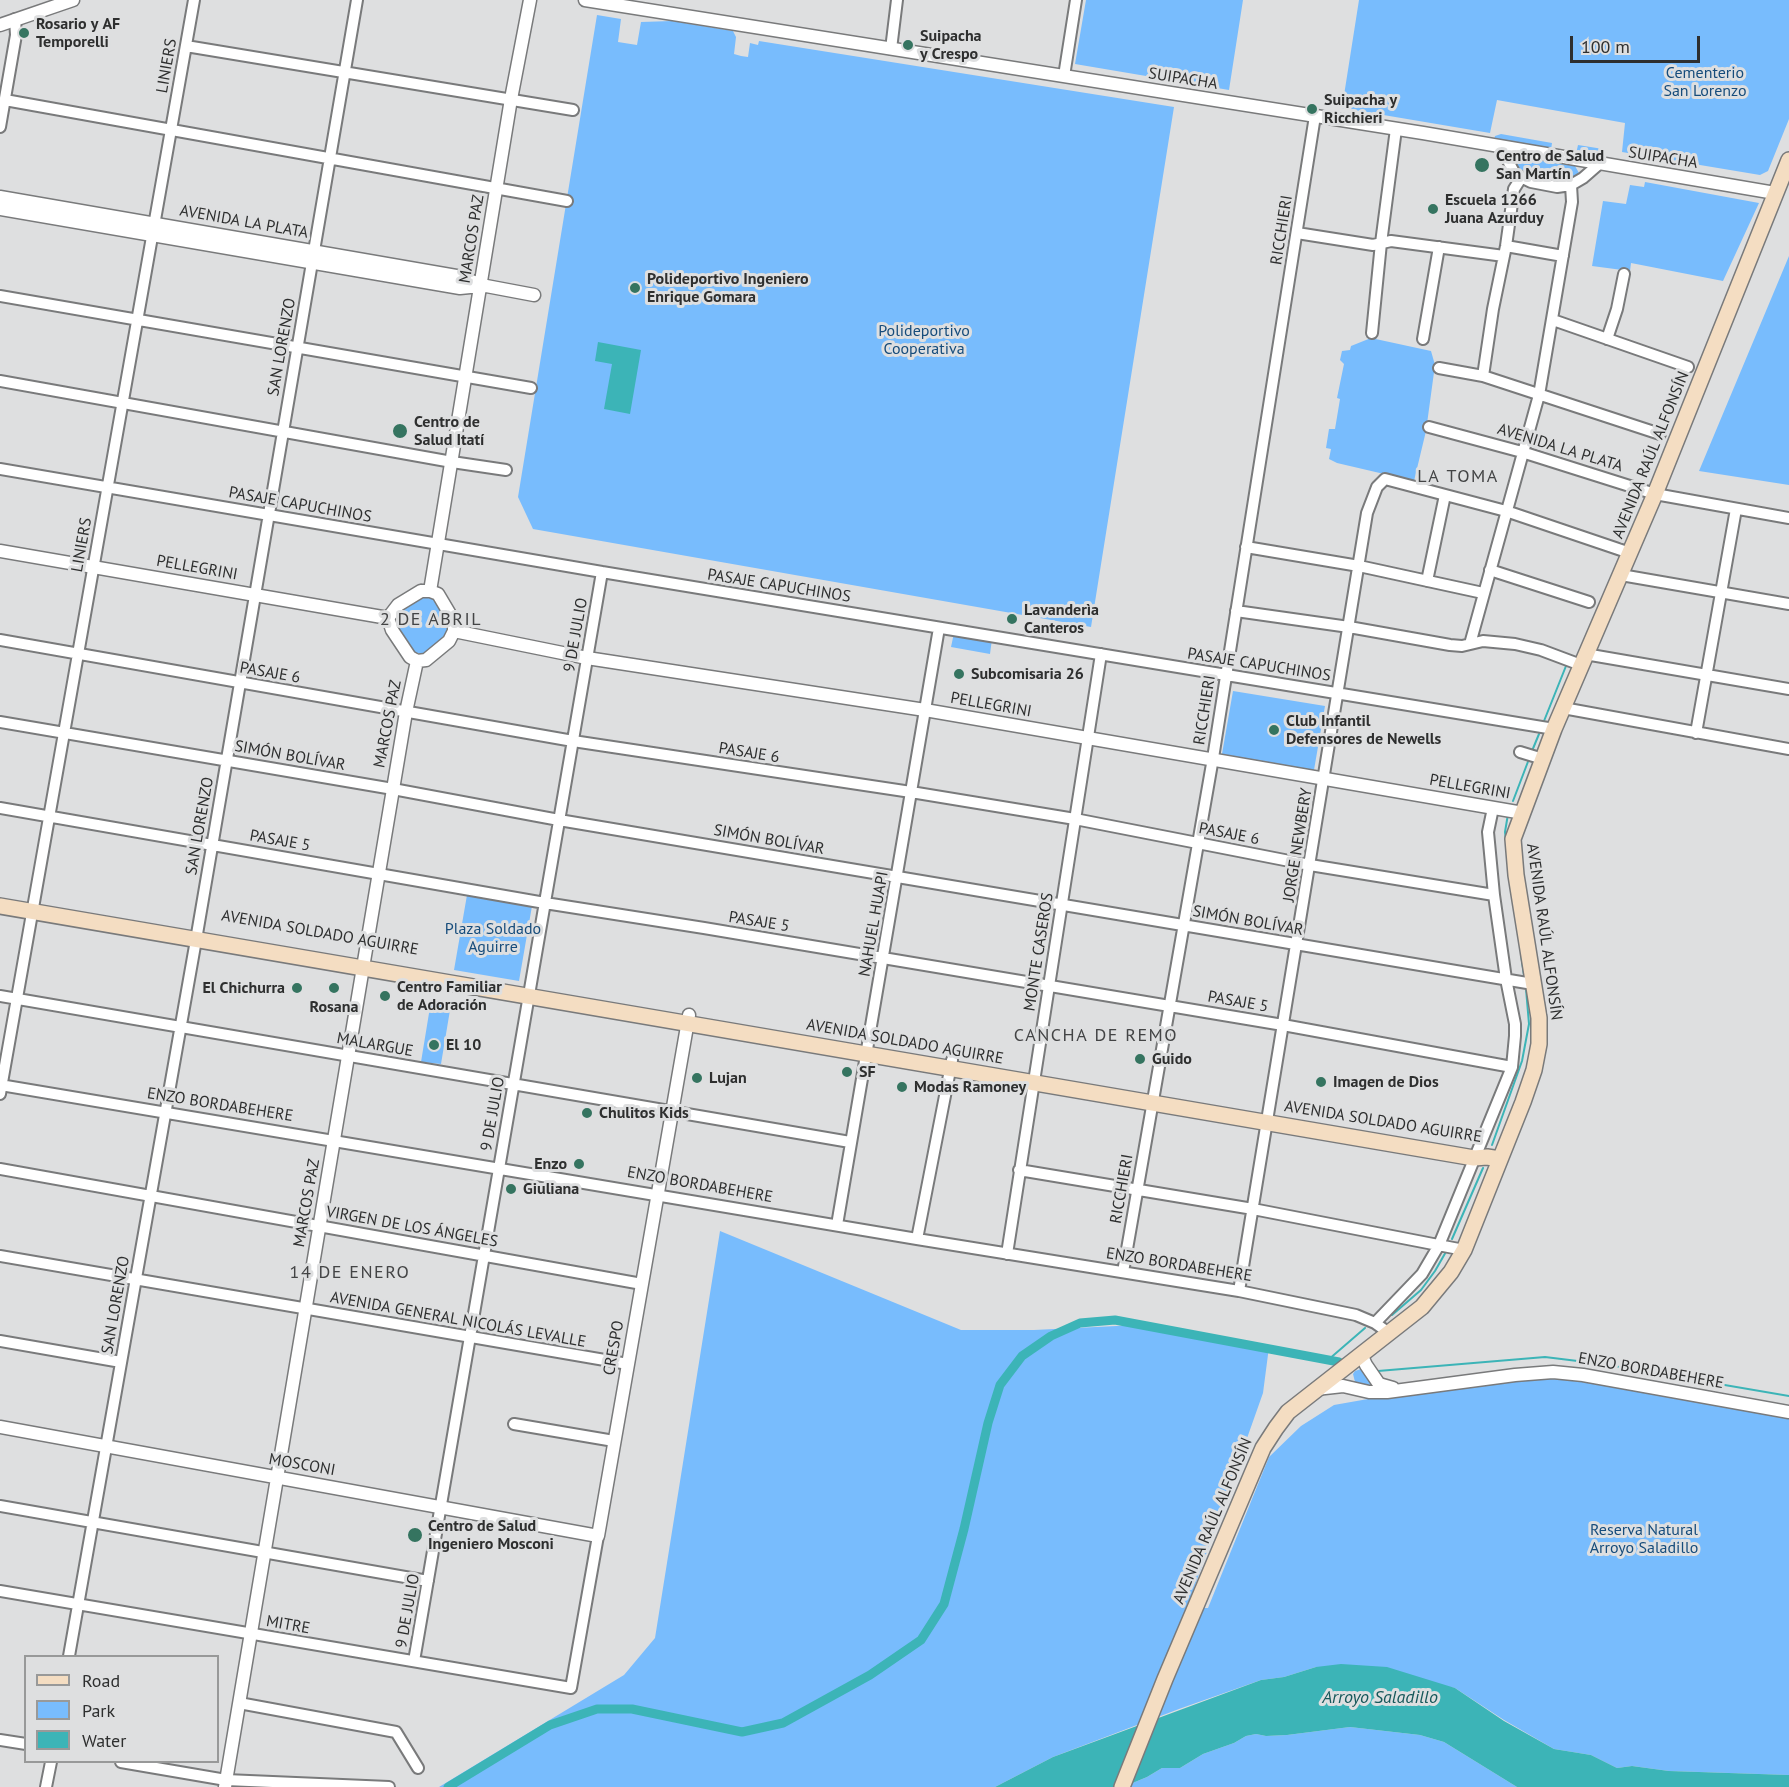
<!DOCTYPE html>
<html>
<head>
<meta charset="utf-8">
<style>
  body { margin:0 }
  #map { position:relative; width:1789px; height:1787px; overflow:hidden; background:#dedfe0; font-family:"PT Sans",sans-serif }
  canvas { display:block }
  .legend { position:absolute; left:24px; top:1655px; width:195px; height:108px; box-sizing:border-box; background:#dedfe0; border:2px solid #989999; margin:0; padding:8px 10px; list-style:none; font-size:18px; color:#2e2f2f }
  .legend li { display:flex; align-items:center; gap:12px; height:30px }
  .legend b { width:30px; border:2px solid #989999 }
  .scale { position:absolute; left:1570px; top:36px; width:130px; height:27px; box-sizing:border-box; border:3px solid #2e2f2f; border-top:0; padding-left:8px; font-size:18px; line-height:21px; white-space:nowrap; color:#2e2f2f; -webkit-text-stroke:4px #dedfe0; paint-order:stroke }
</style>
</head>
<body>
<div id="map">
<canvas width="1789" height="1787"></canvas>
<ul class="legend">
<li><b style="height:8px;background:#f4ddc2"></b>Road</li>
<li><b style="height:16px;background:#78bcfd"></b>Park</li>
<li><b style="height:16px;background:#3cb4b7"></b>Water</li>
</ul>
<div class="scale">100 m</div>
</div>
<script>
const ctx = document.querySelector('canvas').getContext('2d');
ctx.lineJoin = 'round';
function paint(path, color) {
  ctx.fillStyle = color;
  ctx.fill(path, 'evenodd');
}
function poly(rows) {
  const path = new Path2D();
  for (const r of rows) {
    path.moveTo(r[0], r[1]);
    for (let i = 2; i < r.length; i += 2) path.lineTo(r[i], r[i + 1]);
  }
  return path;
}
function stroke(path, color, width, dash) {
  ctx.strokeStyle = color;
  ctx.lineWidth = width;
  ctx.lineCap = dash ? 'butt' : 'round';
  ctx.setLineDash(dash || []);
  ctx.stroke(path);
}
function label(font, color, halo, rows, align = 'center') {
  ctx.font = font + ' "PT Sans",sans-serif';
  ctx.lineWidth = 6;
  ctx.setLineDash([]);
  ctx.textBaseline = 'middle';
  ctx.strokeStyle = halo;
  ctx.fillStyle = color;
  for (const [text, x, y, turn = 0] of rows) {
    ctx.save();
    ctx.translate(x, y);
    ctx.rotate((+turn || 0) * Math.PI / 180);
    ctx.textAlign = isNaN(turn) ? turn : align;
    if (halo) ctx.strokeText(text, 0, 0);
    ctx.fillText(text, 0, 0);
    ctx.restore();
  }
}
paint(poly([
  [1086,0,1243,0,1229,90,1075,64],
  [1359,0,1789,0,1789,119,1768,171,1760,175,1622,152,1625,123,1497,100,1490,133,1342,108],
  [597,15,621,19,618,42,637,45,641,22,672,21,733,31,736,37,734,54,741,56,748,57,750,43,758,45,759,41,1174,107,1091,627,533,529,518,497],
  [1501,134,1552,143,1551,150,1494,140,1495,136],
  [1578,145,1603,149,1602,156,1598,158,1576,154],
  [1516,157,1575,166,1579,173,1576,178,1565,181,1524,175,1514,164],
  [1645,182,1759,203,1723,281,1631,263,1630,271,1592,266,1603,201,1626,204,1630,185,1644,187],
  [1789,256,1789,485,1699,471],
  [1371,338,1431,351,1435,365,1426,431,1414,481,1337,463,1329,459,1331,449,1326,448,1329,429,1335,429,1340,399,1337,398,1344,364,1340,360,1342,351,1350,350,1351,346],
  [421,597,434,599,448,619,446,636,424,654,412,652,395,625,399,612],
  [954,633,992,639,990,654,951,647],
  [1233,691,1325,706,1314,770,1222,754],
  [467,895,532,906,519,981,454,970],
  [431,1001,451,1004,441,1064,421,1062],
  [720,1231,961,1330,1034,1330,1137,1325,1269,1347,1263,1393,1187,1608,1208,1608,1269,1457,1301,1426,1334,1405,1368,1399,1515,1380,1549,1379,1584,1380,1789,1418,1789,1775,1669,1771,1632,1766,1617,1768,1591,1755,1554,1749,1504,1720,1455,1688,1316,1667,1284,1677,1261,1680,1179,1709,1053,1757,995,1787,439,1787,624,1675,655,1638],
  [1361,1369,1363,1370,1378,1388,1359,1386,1355,1382,1353,1374,1355,1371],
  [1350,1727,1420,1735,1444,1742,1517,1787,1123,1787,1147,1777,1162,1768,1180,1768,1203,1754,1234,1743,1246,1736,1256,1734,1266,1736,1287,1735]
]), '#78bcfd');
paint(poly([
  [598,342,641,350,630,414,604,409,612,364,595,361],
  [1341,1664,1387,1667,1455,1688,1504,1721,1554,1749,1591,1755,1617,1768,1632,1766,1669,1771,1789,1775,1789,1787,1517,1787,1444,1742,1420,1735,1350,1727,1287,1735,1266,1736,1256,1734,1246,1736,1234,1743,1203,1754,1180,1768,1162,1768,1147,1777,1123,1787,995,1787,1053,1757,1261,1680,1284,1677,1316,1667]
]), '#3cb4b7');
stroke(poly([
  [1544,721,1566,666],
  [1532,751,1539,734],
  [1513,801,1529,759],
  [1506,841,1505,832,1508,814],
  [1521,954,1524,975],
  [1492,1145,1522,1061,1529,1024,1526,989],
  [1452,1239,1483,1168],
  [1392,1315,1421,1290,1435,1271,1447,1250],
  [1328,1360,1365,1328],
  [1378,1371,1545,1357,1602,1364,1789,1396]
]), '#3cb4b7', 2);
stroke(poly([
  [448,1787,550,1725,597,1709,632,1709,742,1732,783,1723,870,1675,921,1640,944,1604,964,1529,988,1423,1000,1385,1022,1356,1051,1336,1080,1323,1115,1320,1339,1362]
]), '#3cb4b7', 9);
const minor = poly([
  [186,46,573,110],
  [891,49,897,0],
  [1064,76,1076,0],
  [5,100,567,201],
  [0,127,16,35,15,19],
  [1508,148,1507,159,1515,174,1531,182,1557,187,1571,185,1583,178,1599,164],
  [1297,233,1373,245,1391,241,1504,256],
  [1506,246,1563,256],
  [0,296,531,388],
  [1553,320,1688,367],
  [1372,333,1381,243,1396,129],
  [1423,339,1439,247],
  [1607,339,1617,309,1624,274],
  [1439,368,1483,376,1660,434],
  [1483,376,1493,309,1506,246,1514,189,1521,178],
  [0,381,452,462,506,470],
  [1429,427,1522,452,1655,494,1789,518],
  [0,469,602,572,1554,729],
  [1246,547,1359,566,1483,593],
  [1490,570,1589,602],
  [1621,575,1789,604],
  [1427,581,1445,495],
  [1236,611,1349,627,1450,645,1462,646,1483,641,1515,644,1541,650,1581,665],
  [0,640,573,741,911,792,1075,819,1310,865,1494,895],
  [1470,644,1539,395,1572,202,1571,185],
  [1585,654,1789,689],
  [1563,708,1789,749],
  [0,722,393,789,559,820,1533,984],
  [1696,733,1736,509],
  [1520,752,1543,759],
  [0,808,545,903,704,928,1283,1025,1512,1067],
  [0,996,850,1142],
  [0,1085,917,1239,1239,1291,1356,1315,1375,1323,1389,1333],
  [0,1094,194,0],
  [0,1169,642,1284],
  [1019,1170,1253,1209,1464,1250],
  [837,1225,939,628],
  [917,1239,952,1060],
  [1007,1254,1101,654],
  [0,1256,628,1364],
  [1123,1272,1213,758,1315,116],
  [1239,1291,1367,513,1377,487,1385,479,1506,511,1630,553],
  [1375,1323,1422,1274,1439,1245,1512,1067,1515,1036,1515,1024,1506,979,1494,895,1488,832,1493,808],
  [0,1341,121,1362],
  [514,1424,614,1441],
  [0,1506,428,1581],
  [0,1591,571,1688,598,1536],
  [69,1656,196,940,357,0],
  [414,1661,602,572],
  [239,1703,396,1732,418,1768],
  [0,1740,26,1744],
  [121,1762,226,1780,389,1787],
  [46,1787,51,1762]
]);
const tertiary = poly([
  [585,0,1423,133,1775,193],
  [0,25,73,0],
  [0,197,462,277,481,285,534,295],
  [0,209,460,288,480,286],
  [0,551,388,618],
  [421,591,430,591,438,594,454,621,454,631,449,641,426,660,417,661,410,657,392,630,388,618,398,605,421,591],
  [430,591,511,99,530,0],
  [454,631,587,658,925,710,1523,813],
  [1361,1354,1366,1365,1379,1384,1393,1388],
  [1316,1389,1343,1386,1369,1392,1387,1392,1515,1375,1553,1372,1583,1375,1789,1412],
  [0,1427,598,1536,689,1015],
  [225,1787,406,712,417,661]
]);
const secondary = poly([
  [0,906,1474,1158,1487,1157,1500,1159],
  [1122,1787,1165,1679,1254,1469,1263,1448,1276,1428,1288,1412,1422,1307,1451,1272,1464,1250,1523,1102,1534,1070,1539,1044,1539,1018,1516,875,1513,839,1554,729,1655,494,1789,160]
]);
stroke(minor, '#797a7b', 14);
stroke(tertiary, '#797a7b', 15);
stroke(secondary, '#797a7b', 18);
stroke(minor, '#fff', 10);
stroke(tertiary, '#fff', 12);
stroke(secondary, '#f4ddc2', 15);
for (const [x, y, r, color] of [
  [24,33,6,"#357460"],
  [908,45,6,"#357460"],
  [1312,109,6,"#357460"],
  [1482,165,8,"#357460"],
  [1433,209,6,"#357460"],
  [635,288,6,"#357460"],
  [400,431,8,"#357460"],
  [1012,619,6,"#357460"],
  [959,674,6,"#357460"],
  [1274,730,6,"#357460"],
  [297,988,6,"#357460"],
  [334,988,6,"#357460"],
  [385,996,6,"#357460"],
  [434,1045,6,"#357460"],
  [1140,1059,6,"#357460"],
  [847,1072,6,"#357460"],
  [697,1078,6,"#357460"],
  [1321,1082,6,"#357460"],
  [902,1087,6,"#357460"],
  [587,1113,6,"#357460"],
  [579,1164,6,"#357460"],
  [511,1189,6,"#357460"],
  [415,1535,8,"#357460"]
]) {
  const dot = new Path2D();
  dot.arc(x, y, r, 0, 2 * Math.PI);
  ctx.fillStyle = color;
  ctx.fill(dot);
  stroke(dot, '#dedfe0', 2);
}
label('bold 16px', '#2e2f2f', '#dedfe0', [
  ["Rosario y AF",36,24],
  ["Temporelli",36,42],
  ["Suipacha",920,36],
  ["y Crespo",920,54],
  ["Suipacha y",1324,100],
  ["Ricchieri",1324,118],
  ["Centro de Salud",1496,156],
  ["San Martín",1496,174],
  ["Escuela 1266",1445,200],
  ["Juana Azurduy",1445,218],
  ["Polideportivo Ingeniero",647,279],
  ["Enrique Gomara",647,297],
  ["Centro de",414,422],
  ["Salud Itatí",414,440],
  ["Lavanderìa",1024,610],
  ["Canteros",1024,628],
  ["Subcomisaria 26",971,674],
  ["Club Infantil",1286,721],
  ["Defensores de Newells",1286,739],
  ["Centro Familiar",397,987],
  ["de Adoración",397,1005],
  ["El Chichurra",285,988,"right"],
  ["Rosana",334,1007,"center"],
  ["El 10",446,1045],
  ["Guido",1152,1059],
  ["SF",859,1072],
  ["Lujan",709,1078],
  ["Imagen de Dios",1333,1082],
  ["Modas Ramoney",914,1087],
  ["Chulitos Kids",599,1113],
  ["Enzo",567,1164,"right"],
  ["Giuliana",523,1189],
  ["Centro de Salud",428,1526],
  ["Ingeniero Mosconi",428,1544]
], 'left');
label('16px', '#2e2f2f', '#dedfe0', [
  ["LINIERS",167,66,-80],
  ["SUIPACHA",1183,79,9],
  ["SUIPACHA",1663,158,9],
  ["AVENIDA LA PLATA",244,222,10],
  ["RICCHIERI",1282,230,-81],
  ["MARCOS PAZ",472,239,-81],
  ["SAN LORENZO",282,347,-80],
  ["AVENIDA LA PLATA",1560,448,17],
  ["AVENIDA RAÚL ALFONSÍN",1651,455,-68],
  ["PASAJE CAPUCHINOS",300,505,10],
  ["LINIERS",82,545,-80],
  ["PELLEGRINI",197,568,10],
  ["PASAJE CAPUCHINOS",779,586,9],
  ["9 DE JULIO",576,635,-80],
  ["PASAJE CAPUCHINOS",1259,665,9],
  ["PASAJE 6",270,673,10],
  ["PELLEGRINI",991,705,10],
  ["RICCHIERI",1205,710,-81],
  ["MARCOS PAZ",388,724,-79],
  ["PASAJE 6",749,753,9],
  ["SIMÓN BOLÍVAR",290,756,10],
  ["PELLEGRINI",1470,787,10],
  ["SAN LORENZO",200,826,-80],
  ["PASAJE 6",1229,834,11],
  ["SIMÓN BOLÍVAR",769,840,10],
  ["PASAJE 5",280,841,10],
  ["JORGE NEWBERY",1298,845,-81],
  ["SIMÓN BOLÍVAR",1248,921,10],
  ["PASAJE 5",759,922,9],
  ["NAHUEL HUAPI",874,924,-80],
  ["AVENIDA RAÚL ALFONSÍN",1544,932,82],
  ["AVENIDA SOLDADO AGUIRRE",320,933,10],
  ["MONTE CASEROS",1039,952,-81],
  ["PASAJE 5",1238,1002,10],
  ["AVENIDA SOLDADO AGUIRRE",905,1042,10],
  ["MALARGUE",375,1045,10],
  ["ENZO BORDABEHERE",220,1105,9],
  ["9 DE JULIO",493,1114,-80],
  ["AVENIDA SOLDADO AGUIRRE",1383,1122,9],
  ["ENZO BORDABEHERE",700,1185,10],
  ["RICCHIERI",1122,1189,-80],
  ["MARCOS PAZ",307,1203,-80],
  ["VIRGEN DE LOS ÁNGELES",412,1227,10],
  ["ENZO BORDABEHERE",1179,1265,9],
  ["SAN LORENZO",116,1305,-80],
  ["AVENIDA GENERAL NICOLÁS LEVALLE",458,1320,10],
  ["CRESPO",614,1348,-80],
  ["ENZO BORDABEHERE",1651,1371,10],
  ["MOSCONI",302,1465,10],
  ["AVENIDA RAÚL ALFONSÍN",1213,1521,-67],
  ["9 DE JULIO",408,1611,-80],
  ["MITRE",288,1625,10]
]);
label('16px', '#164c7b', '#dedfe0', [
  ["Cementerio",1705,73],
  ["San Lorenzo",1705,91],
  ["Polideportivo",924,331],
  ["Cooperativa",924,349],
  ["Plaza Soldado",493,929],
  ["Aguirre",493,947],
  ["Reserva Natural",1644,1530],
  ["Arroyo Saladillo",1644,1548]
]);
ctx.letterSpacing = '1.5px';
label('18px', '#434445', '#dedfe0', [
  ["LA TOMA",1458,477],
  ["2 DE ABRIL",431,620],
  ["CANCHA DE REMO",1096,1036],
  ["14 DE ENERO",350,1273]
]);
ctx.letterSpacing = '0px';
label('italic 18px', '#16585a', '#dedfe0', [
  ["Arroyo Saladillo",1380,1698]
]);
</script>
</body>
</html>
